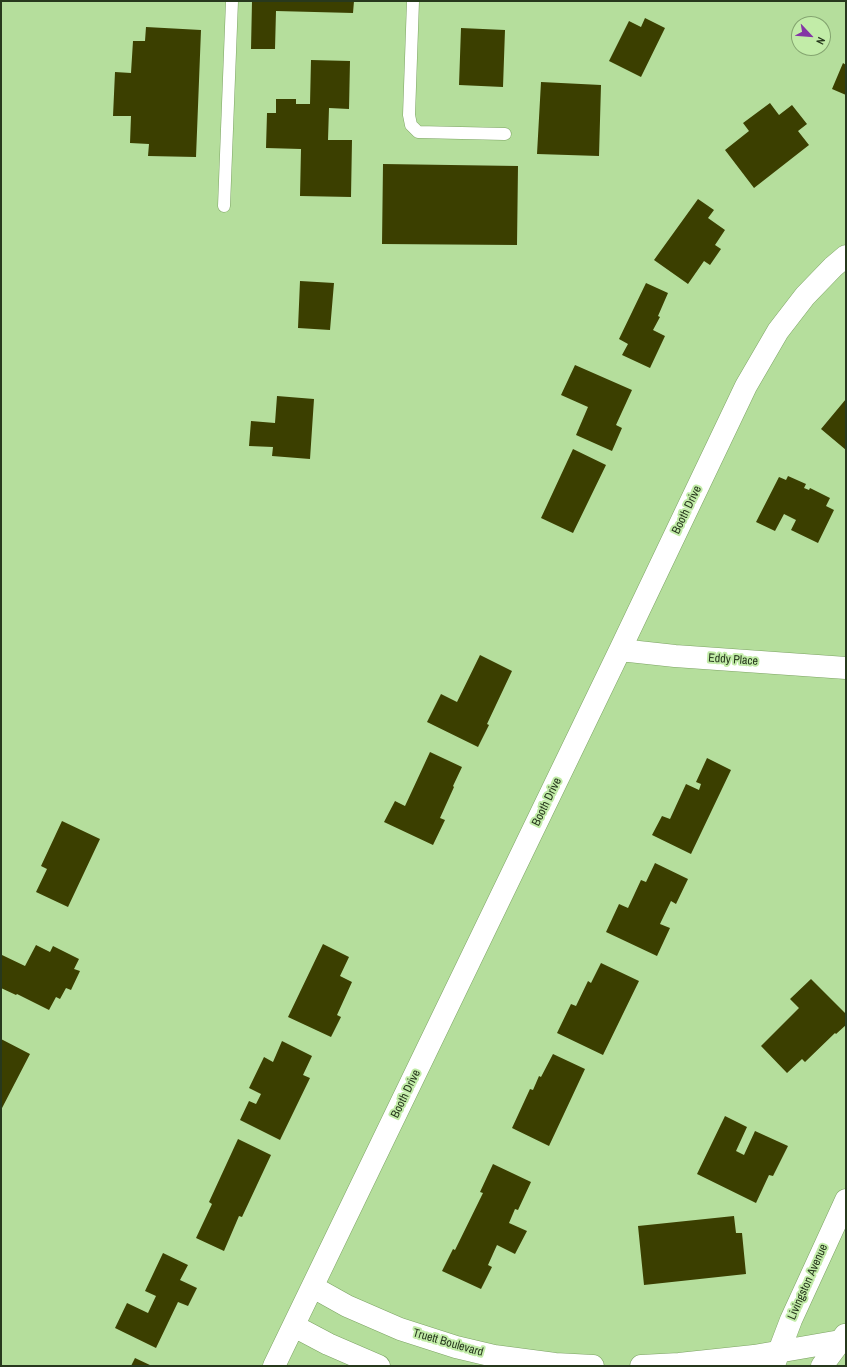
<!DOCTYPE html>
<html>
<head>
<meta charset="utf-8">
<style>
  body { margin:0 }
  #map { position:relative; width:847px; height:1367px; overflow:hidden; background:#b5de9c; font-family:"Archivo Narrow",sans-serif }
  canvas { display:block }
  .frame { position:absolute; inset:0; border:2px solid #27381d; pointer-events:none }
  .north { position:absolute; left:791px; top:16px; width:40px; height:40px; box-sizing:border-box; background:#c2eca8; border:1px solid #84a470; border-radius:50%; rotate:116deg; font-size:11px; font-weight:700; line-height:16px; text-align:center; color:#27381d }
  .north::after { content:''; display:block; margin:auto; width:14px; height:18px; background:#8435a5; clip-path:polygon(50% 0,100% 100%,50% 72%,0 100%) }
</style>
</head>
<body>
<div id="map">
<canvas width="847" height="1367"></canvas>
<div class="frame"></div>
<div class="north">N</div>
</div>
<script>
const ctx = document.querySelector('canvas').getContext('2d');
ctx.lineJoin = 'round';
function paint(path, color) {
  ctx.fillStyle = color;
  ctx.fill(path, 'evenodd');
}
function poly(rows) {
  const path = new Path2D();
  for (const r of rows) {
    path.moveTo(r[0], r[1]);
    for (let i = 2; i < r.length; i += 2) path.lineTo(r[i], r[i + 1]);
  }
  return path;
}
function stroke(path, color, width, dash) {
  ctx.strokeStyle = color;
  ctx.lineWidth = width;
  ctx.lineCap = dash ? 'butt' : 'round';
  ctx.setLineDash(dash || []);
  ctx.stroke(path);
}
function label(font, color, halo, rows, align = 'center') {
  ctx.font = font + ' "Archivo Narrow",sans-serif';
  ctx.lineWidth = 4;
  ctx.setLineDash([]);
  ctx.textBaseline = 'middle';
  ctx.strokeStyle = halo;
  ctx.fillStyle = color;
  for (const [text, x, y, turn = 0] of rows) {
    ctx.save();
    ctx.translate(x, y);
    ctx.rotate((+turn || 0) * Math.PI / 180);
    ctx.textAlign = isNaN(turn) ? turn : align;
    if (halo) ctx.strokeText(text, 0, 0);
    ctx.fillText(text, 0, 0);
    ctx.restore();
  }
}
paint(poly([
  [252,1,354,1,353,13,276,11,275,49,251,49],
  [645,18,665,28,641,77,609,61,629,21,641,27],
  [146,27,201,30,196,157,148,156,149,144,130,143,131,116,113,116,115,72,131,73,133,41,145,41],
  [461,28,505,30,503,87,459,85],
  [311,60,350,61,349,109,329,108,328,140,352,140,351,197,300,196,301,149,266,148,267,113,276,113,276,99,296,99,296,104,310,104],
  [843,63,846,65,846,95,832,89],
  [541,82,601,85,599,156,537,154],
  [770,103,779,115,792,105,807,124,798,131,809,145,754,188,725,150,749,131,743,123],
  [383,164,518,166,517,245,382,244],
  [698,199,714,210,708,218,725,230,715,245,721,249,710,265,704,261,688,284,654,260],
  [300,281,334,283,330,330,298,328],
  [646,283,668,293,658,316,660,317,653,330,665,336,650,368,622,355,628,344,619,339],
  [575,365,632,390,616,425,622,428,612,451,576,435,588,407,561,395],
  [277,396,314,399,310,459,272,456,273,447,249,446,251,421,275,423],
  [846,399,846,450,821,429],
  [573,449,606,465,573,533,541,518],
  [788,476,806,484,804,488,809,490,810,488,830,498,826,506,834,510,818,543,791,530,796,520,784,514,775,531,756,522,779,477,786,480],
  [480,655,512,671,487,724,489,725,478,747,427,722,441,694,457,702],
  [430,752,462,767,453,786,454,787,440,818,445,820,433,845,384,822,395,801,405,806],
  [707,758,731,770,691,854,652,835,662,816,670,819,686,784,699,790,701,784,696,782],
  [62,821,100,839,68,907,36,892,47,869,41,866],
  [655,863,688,879,676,904,671,901,660,924,670,928,657,956,606,932,619,904,628,908,641,880,646,882],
  [323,944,349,957,340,976,352,982,337,1015,341,1017,331,1037,288,1017],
  [36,945,50,952,53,946,79,959,74,969,80,971,71,990,66,988,60,999,56,997,49,1010,17,994,16,995,1,988,1,958,2,955,25,966],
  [601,963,639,981,603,1055,557,1033,571,1004,576,1006,588,981,591,983],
  [811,979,846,1014,846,1025,836,1034,835,1033,805,1062,802,1059,787,1073,761,1046,799,1008,790,999],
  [1,1039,30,1054,1,1110],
  [282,1041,312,1056,303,1075,310,1078,280,1140,240,1120,249,1101,256,1104,261,1094,249,1088,264,1057,273,1062],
  [553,1054,585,1069,549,1146,512,1128,530,1089,533,1090,539,1076,541,1077],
  [725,1116,747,1127,736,1151,744,1155,755,1131,788,1146,773,1176,769,1175,756,1203,697,1174],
  [238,1139,271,1155,242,1217,239,1216,224,1251,196,1238,212,1204,209,1202],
  [493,1164,531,1182,518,1210,515,1209,509,1223,527,1231,515,1254,497,1245,488,1265,492,1267,481,1289,442,1271,453,1249,455,1250,483,1193,480,1192],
  [734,1216,736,1233,742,1233,746,1274,644,1285,638,1226],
  [163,1253,188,1265,180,1280,197,1288,188,1306,178,1302,156,1348,115,1328,127,1303,148,1313,156,1296,145,1291],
  [135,1358,152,1366,131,1366]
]), '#3b3f00');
const service = poly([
  [413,1,409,115,411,125,418,132,505,134],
  [224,206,232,1]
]);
const minor = poly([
  [620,650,675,656,846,668],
  [313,1287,347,1306,400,1329,456,1347,494,1356,555,1364,593,1366],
  [294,1326,328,1344,379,1366],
  [775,1362,791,1320,846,1200],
  [274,1366,620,650,746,386,778,331,805,296,833,267,846,256],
  [641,1366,679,1364,754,1356,846,1340],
  [822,1366,845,1335]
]);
stroke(service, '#7ca363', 13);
stroke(minor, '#7ca363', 23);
stroke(service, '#fff', 12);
stroke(minor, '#fff', 22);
label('12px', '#27381d', '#c2eca8', [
  ["Booth Drive",687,510,-64],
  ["Eddy Place",733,660,4],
  ["Booth Drive",547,802,-64],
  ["Booth Drive",406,1094,-64],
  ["Livingston Avenue",808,1282,-66],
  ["Truett Boulevard",448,1343,16]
]);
</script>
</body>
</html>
